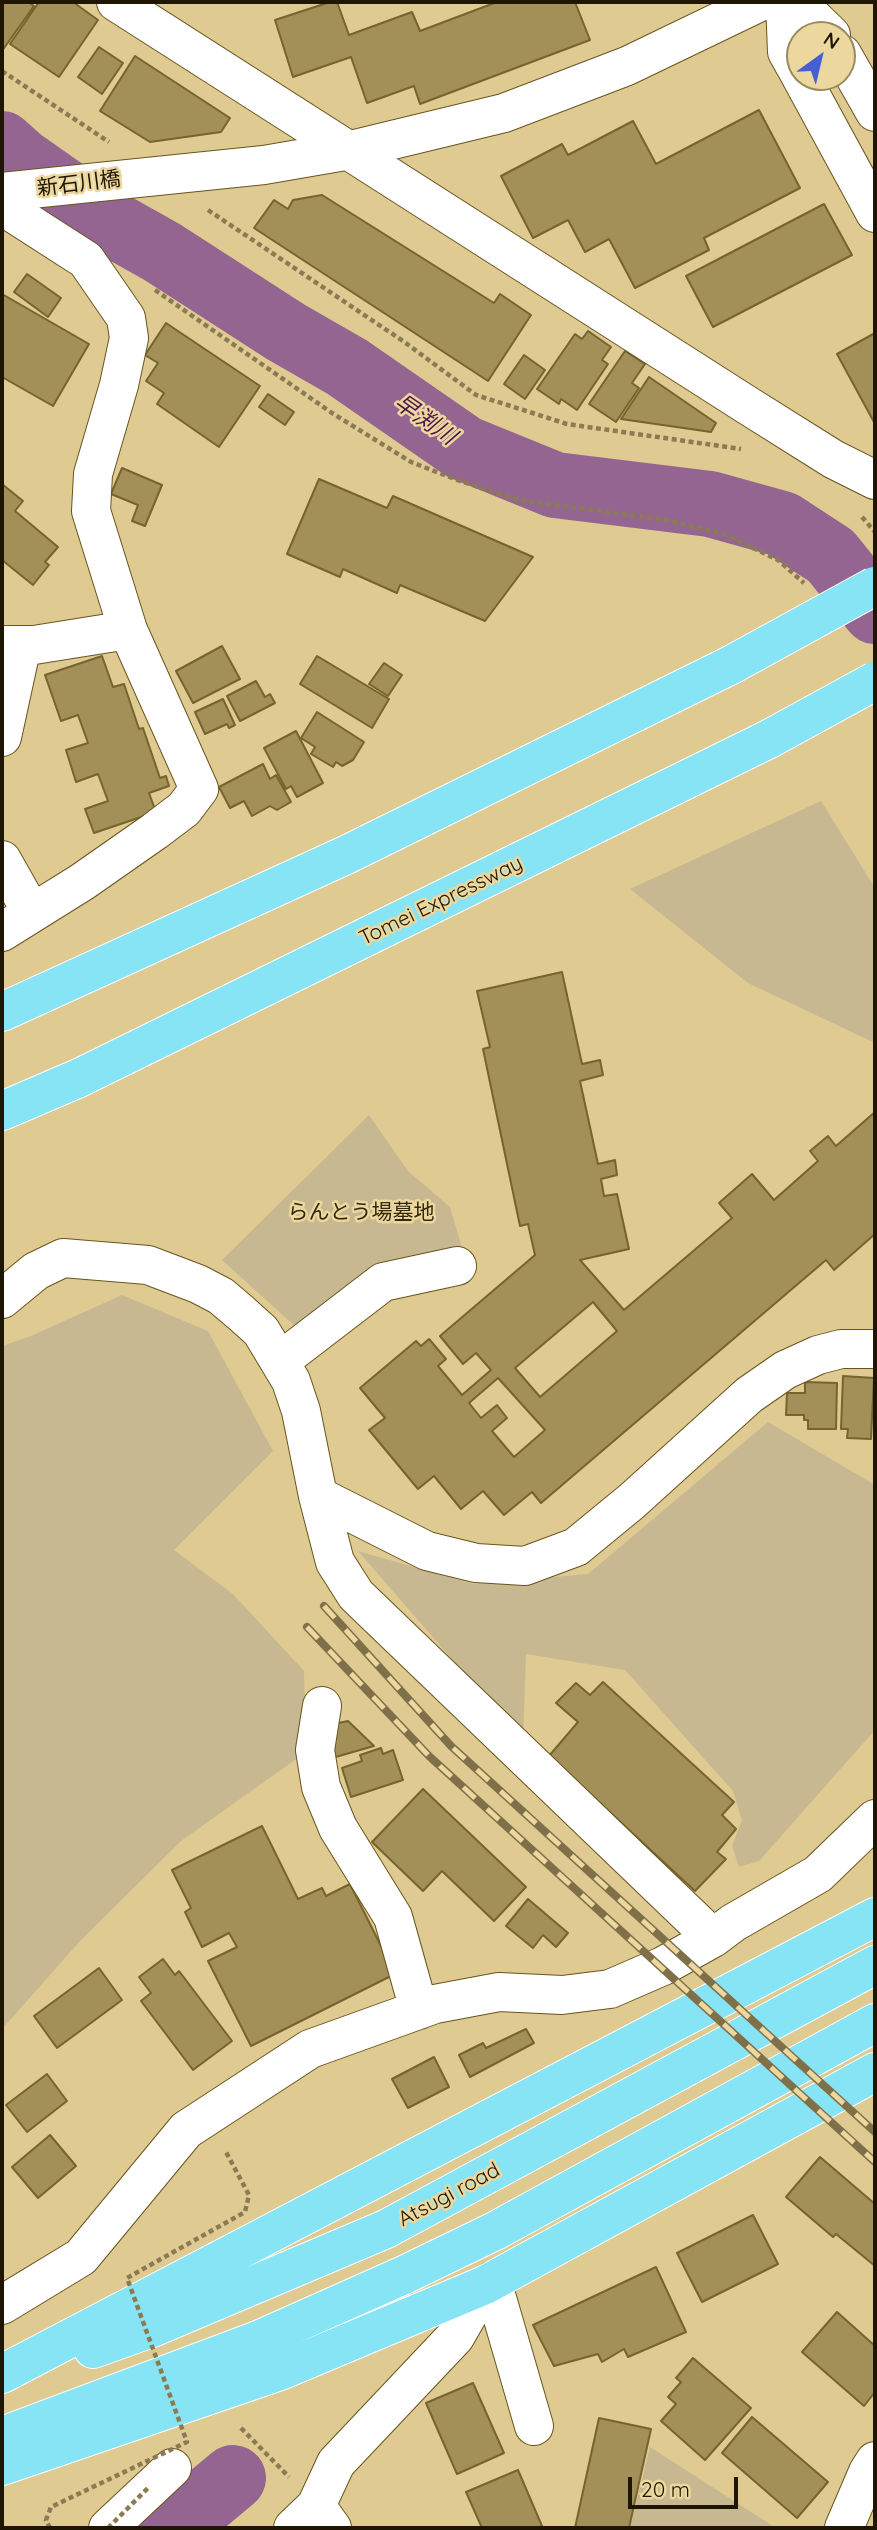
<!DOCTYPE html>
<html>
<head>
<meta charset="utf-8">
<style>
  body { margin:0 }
  #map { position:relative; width:877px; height:2530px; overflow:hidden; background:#dfca92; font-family:Quicksand,sans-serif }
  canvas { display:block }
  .frame { position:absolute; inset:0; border:4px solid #1e1602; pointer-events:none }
  .north { position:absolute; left:786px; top:21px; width:70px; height:70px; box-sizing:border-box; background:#ecd79e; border:2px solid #9a8a60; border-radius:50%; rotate:34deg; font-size:19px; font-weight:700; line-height:28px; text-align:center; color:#1e1602 }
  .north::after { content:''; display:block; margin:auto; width:24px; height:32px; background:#4660d4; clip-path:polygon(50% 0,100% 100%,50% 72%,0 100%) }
  .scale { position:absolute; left:628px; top:2477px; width:110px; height:32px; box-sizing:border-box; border:4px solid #1e1602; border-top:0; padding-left:9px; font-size:21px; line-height:24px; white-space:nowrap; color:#1e1602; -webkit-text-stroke:5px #ecd79e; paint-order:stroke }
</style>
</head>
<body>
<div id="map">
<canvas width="877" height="2530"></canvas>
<div class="frame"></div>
<div class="north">N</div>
<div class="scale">20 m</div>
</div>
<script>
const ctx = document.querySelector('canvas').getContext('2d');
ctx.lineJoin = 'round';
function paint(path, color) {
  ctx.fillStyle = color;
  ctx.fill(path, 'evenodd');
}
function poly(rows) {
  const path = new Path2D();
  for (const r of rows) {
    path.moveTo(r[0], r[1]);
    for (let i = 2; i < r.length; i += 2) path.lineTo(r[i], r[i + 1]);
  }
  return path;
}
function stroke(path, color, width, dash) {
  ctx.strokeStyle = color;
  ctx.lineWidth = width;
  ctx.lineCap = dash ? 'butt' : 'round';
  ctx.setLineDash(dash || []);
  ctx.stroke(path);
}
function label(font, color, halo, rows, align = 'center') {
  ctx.font = font + ' Quicksand,"Noto Sans JP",sans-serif';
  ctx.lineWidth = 5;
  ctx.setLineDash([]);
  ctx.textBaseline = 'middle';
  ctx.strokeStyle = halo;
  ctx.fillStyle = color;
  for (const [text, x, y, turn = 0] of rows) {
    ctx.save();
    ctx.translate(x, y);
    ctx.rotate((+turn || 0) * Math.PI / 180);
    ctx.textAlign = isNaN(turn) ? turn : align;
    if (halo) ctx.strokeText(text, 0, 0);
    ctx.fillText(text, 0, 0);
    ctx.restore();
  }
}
paint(poly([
  [821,801,875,888,875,1043,748,983,630,889],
  [369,1115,408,1171,450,1207,463,1251,297,1328,222,1260],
  [122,1295,208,1331,273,1451,174,1550,233,1594,304,1671,306,1752,181,1841,81,1940,2,2029,2,1346,31,1336],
  [768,1422,875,1485,875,1730,759,1861,739,1867,732,1846,742,1820,733,1791,625,1670,526,1654,523,1741,358,1551,473,1584,588,1574],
  [650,2447,776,2528,630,2528]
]), '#c7b891');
stroke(poly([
  [2,144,21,161,105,220,162,252,286,332,347,367,464,448,555,485,710,504,782,524,831,556,875,611],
  [173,2528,233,2478]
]), '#946590', 66);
const building = poly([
  [2,2,28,2,34,6,2,51,2,2],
  [39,2,73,2,98,20,59,77,10,44,39,2],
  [330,2,337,2,349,35,412,12,420,31,497,2,575,2,590,40,420,104,414,86,367,103,351,57,293,77,275,20,330,2],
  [99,47,123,63,102,94,78,77,99,47],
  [135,56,230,118,221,132,150,142,100,111,135,56],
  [759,110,800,188,704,238,709,250,635,288,609,239,585,252,568,220,533,238,501,176,562,144,568,155,633,121,656,164,759,110],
  [322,195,494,303,500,294,531,315,488,381,254,228,274,200,288,209,293,200,322,195],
  [824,204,852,255,713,327,686,276,824,204],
  [27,274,61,298,48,317,14,292,27,274],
  [2,294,89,344,53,406,2,377,2,294],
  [166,323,260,386,219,447,157,404,164,393,146,381,158,363,145,355,166,323],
  [588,331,611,347,602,360,608,364,577,410,561,399,559,404,537,389,575,334,582,339,588,331],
  [875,333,875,424,837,354,875,333],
  [625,351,645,364,632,383,639,388,616,422,589,404,625,351],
  [524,355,545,370,525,399,504,384,524,355],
  [649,377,716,423,711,432,621,419,649,377],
  [268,394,294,412,285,425,259,407,268,394],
  [122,468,162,485,145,526,132,521,138,505,111,494,122,468],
  [319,479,387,508,393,496,533,557,485,621,400,585,397,593,343,569,340,577,287,554,319,479],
  [2,484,23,501,15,511,58,547,45,562,49,565,33,585,2,560,2,484],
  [222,646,240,679,193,703,176,671,222,646],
  [102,656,113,687,124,684,139,729,143,728,160,778,166,776,169,786,149,793,156,812,94,833,85,809,108,801,98,774,76,782,66,750,88,743,78,715,61,721,45,675,102,656],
  [317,656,389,699,372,728,300,684,317,656],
  [384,663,402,675,388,696,369,684,384,663],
  [256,681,265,697,270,694,275,703,240,721,227,696,256,681],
  [223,699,235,725,229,728,227,724,205,734,195,712,223,699],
  [317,712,364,742,353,760,342,766,336,762,333,767,311,754,315,747,301,738,317,712],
  [296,731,323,783,297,797,291,786,286,789,264,748,296,731],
  [263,764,270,779,276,775,291,802,277,810,270,806,252,816,244,801,230,808,219,787,263,764],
  [562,972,582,1064,600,1060,603,1075,580,1081,598,1164,615,1160,617,1175,601,1179,604,1196,617,1194,629,1249,580,1260,624,1310,732,1218,719,1203,752,1174,774,1200,818,1161,810,1151,828,1136,836,1146,875,1112,875,1234,834,1270,826,1260,541,1503,532,1492,504,1515,483,1491,461,1509,434,1476,418,1489,369,1430,385,1418,360,1388,416,1341,421,1346,429,1339,446,1359,438,1366,462,1395,491,1370,476,1353,463,1364,440,1336,535,1255,528,1224,520,1226,483,1049,490,1047,477,991,562,972],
  [593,1302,617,1331,540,1397,515,1368,593,1302],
  [498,1378,545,1430,514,1457,492,1431,507,1418,497,1405,481,1418,469,1403,498,1378],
  [843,1376,874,1378,871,1439,847,1438,848,1429,841,1429,843,1376],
  [805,1382,837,1383,836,1429,808,1429,808,1420,804,1420,804,1415,786,1415,787,1393,805,1393,805,1382],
  [603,1682,734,1802,722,1815,736,1829,717,1852,726,1859,695,1891,549,1756,578,1722,556,1703,576,1683,590,1695,603,1682],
  [348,1721,374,1746,332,1758,323,1726,348,1721],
  [381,1748,383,1754,393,1750,403,1780,351,1797,342,1768,362,1761,360,1755,381,1748],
  [423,1789,526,1887,494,1921,442,1871,423,1891,372,1842,423,1789],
  [262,1826,298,1899,322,1888,326,1896,350,1884,395,1974,251,2046,208,1961,237,1947,229,1933,202,1947,185,1912,191,1908,172,1870,262,1826],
  [528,1899,568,1933,556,1947,543,1935,533,1948,506,1926,528,1899],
  [163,1959,175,1975,179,1971,232,2041,193,2070,141,2001,151,1993,139,1977,163,1959],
  [99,1968,122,2000,57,2048,34,2016,99,1968],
  [526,2029,534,2043,470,2077,459,2055,483,2043,486,2048,526,2029],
  [434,2057,449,2087,408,2108,392,2079,434,2057],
  [47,2074,67,2101,27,2132,6,2105,47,2074],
  [50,2135,76,2166,38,2198,12,2167,50,2135],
  [820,2157,875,2204,875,2266,836,2234,833,2237,786,2197,820,2157],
  [753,2215,778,2264,702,2302,677,2253,753,2215],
  [656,2267,686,2332,628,2357,624,2349,602,2362,598,2354,554,2366,533,2325,656,2267],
  [837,2312,875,2346,875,2392,864,2406,802,2352,837,2312],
  [693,2358,751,2408,705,2460,661,2421,676,2404,668,2397,681,2382,676,2378,693,2358],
  [473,2383,504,2453,457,2474,426,2403,473,2383],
  [752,2417,828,2482,797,2518,722,2453,752,2417],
  [599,2418,651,2429,629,2528,575,2528,599,2418],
  [518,2470,542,2526,537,2528,482,2528,466,2492,518,2470]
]);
paint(building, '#a38f58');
stroke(building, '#76632d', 2);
const minor = poly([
  [116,2,747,405,833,459,875,480],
  [785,2,787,52,800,75],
  [797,2,831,35],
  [842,54,875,112],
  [801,77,875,213],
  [2,192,264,165,351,150,504,113,627,66,760,2],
  [2,206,86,260,126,318,129,338,119,385,93,474,91,511,128,630,199,789,184,809,155,831,82,882,2,932],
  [2,645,34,645,128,630],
  [2,737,22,645],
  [2,860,32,913],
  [2,1299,36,1271,63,1258,148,1265,198,1284,221,1296,241,1313,261,1331,291,1381,301,1411,318,1496,335,1562,356,1595,713,1938],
  [280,1361,383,1282,457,1266],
  [318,1496,427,1551,476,1563,525,1566,576,1547,632,1501,749,1395,785,1370,818,1355,841,1349,875,1349],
  [322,1706,315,1750,321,1787,338,1828,393,1917,419,2010],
  [492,2281,534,2426],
  [2,2305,81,2257,186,2130,310,2049,435,2004,499,1992,562,1995,610,1989,663,1966,713,1938,733,1923,818,1874,875,1819],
  [316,2506,336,2463,455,2337,485,2285],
  [108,2528,172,2468],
  [293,2528,316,2506,332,2528],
  [844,2528,868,2472,875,2461]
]);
const highway = poly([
  [2,1012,346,855,731,665],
  [2,1111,79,1078,769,739],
  [93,2349,152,2328,386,2229,875,1965],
  [2,2374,875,1917],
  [2,2436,258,2340,404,2275,495,2231,875,2023],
  [2,2466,280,2371,485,2285,875,2072]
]);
stroke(minor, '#68551d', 40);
stroke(highway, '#fff', 40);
stroke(poly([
  [2,71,109,142],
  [208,210,403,341,476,395,567,424,741,449],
  [155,290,332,413,411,462,460,481,519,500,666,520,724,534,778,560,804,583],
  [862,517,875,532],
  [241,2428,289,2477]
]), '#8b7b53', 4.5, [5, 3.5]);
stroke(minor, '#fff', 38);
stroke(highway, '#86e4f4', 38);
const rail = poly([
  [324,1606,451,1746,875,2132],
  [307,1627,429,1756,875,2162]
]);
stroke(rail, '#7f704a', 8);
stroke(rail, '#ecd79e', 5, [16]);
const highwayBridge = poly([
  [731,665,875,586],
  [769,739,875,681]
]);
stroke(highwayBridge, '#fff', 40, []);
stroke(poly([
  [50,2528,46,2520,51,2507,187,2442,127,2278,245,2212,249,2195,226,2152],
  [108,2528,150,2486]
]), '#8b7b53', 4.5, [5, 3.5]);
stroke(highwayBridge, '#86e4f4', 38);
label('21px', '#1e1602', '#ecd79e', [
  ["新石川橋",79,184,-7],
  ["Tomei Expressway",441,901,-26],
  ["Atsugi road",449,2195,-28]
]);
label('21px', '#32280b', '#ecd79e', [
  ["らんとう場墓地",361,1213]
]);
label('italic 23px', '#51164e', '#ecd79e', [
  ["早渕川",425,420,35]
]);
</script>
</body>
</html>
